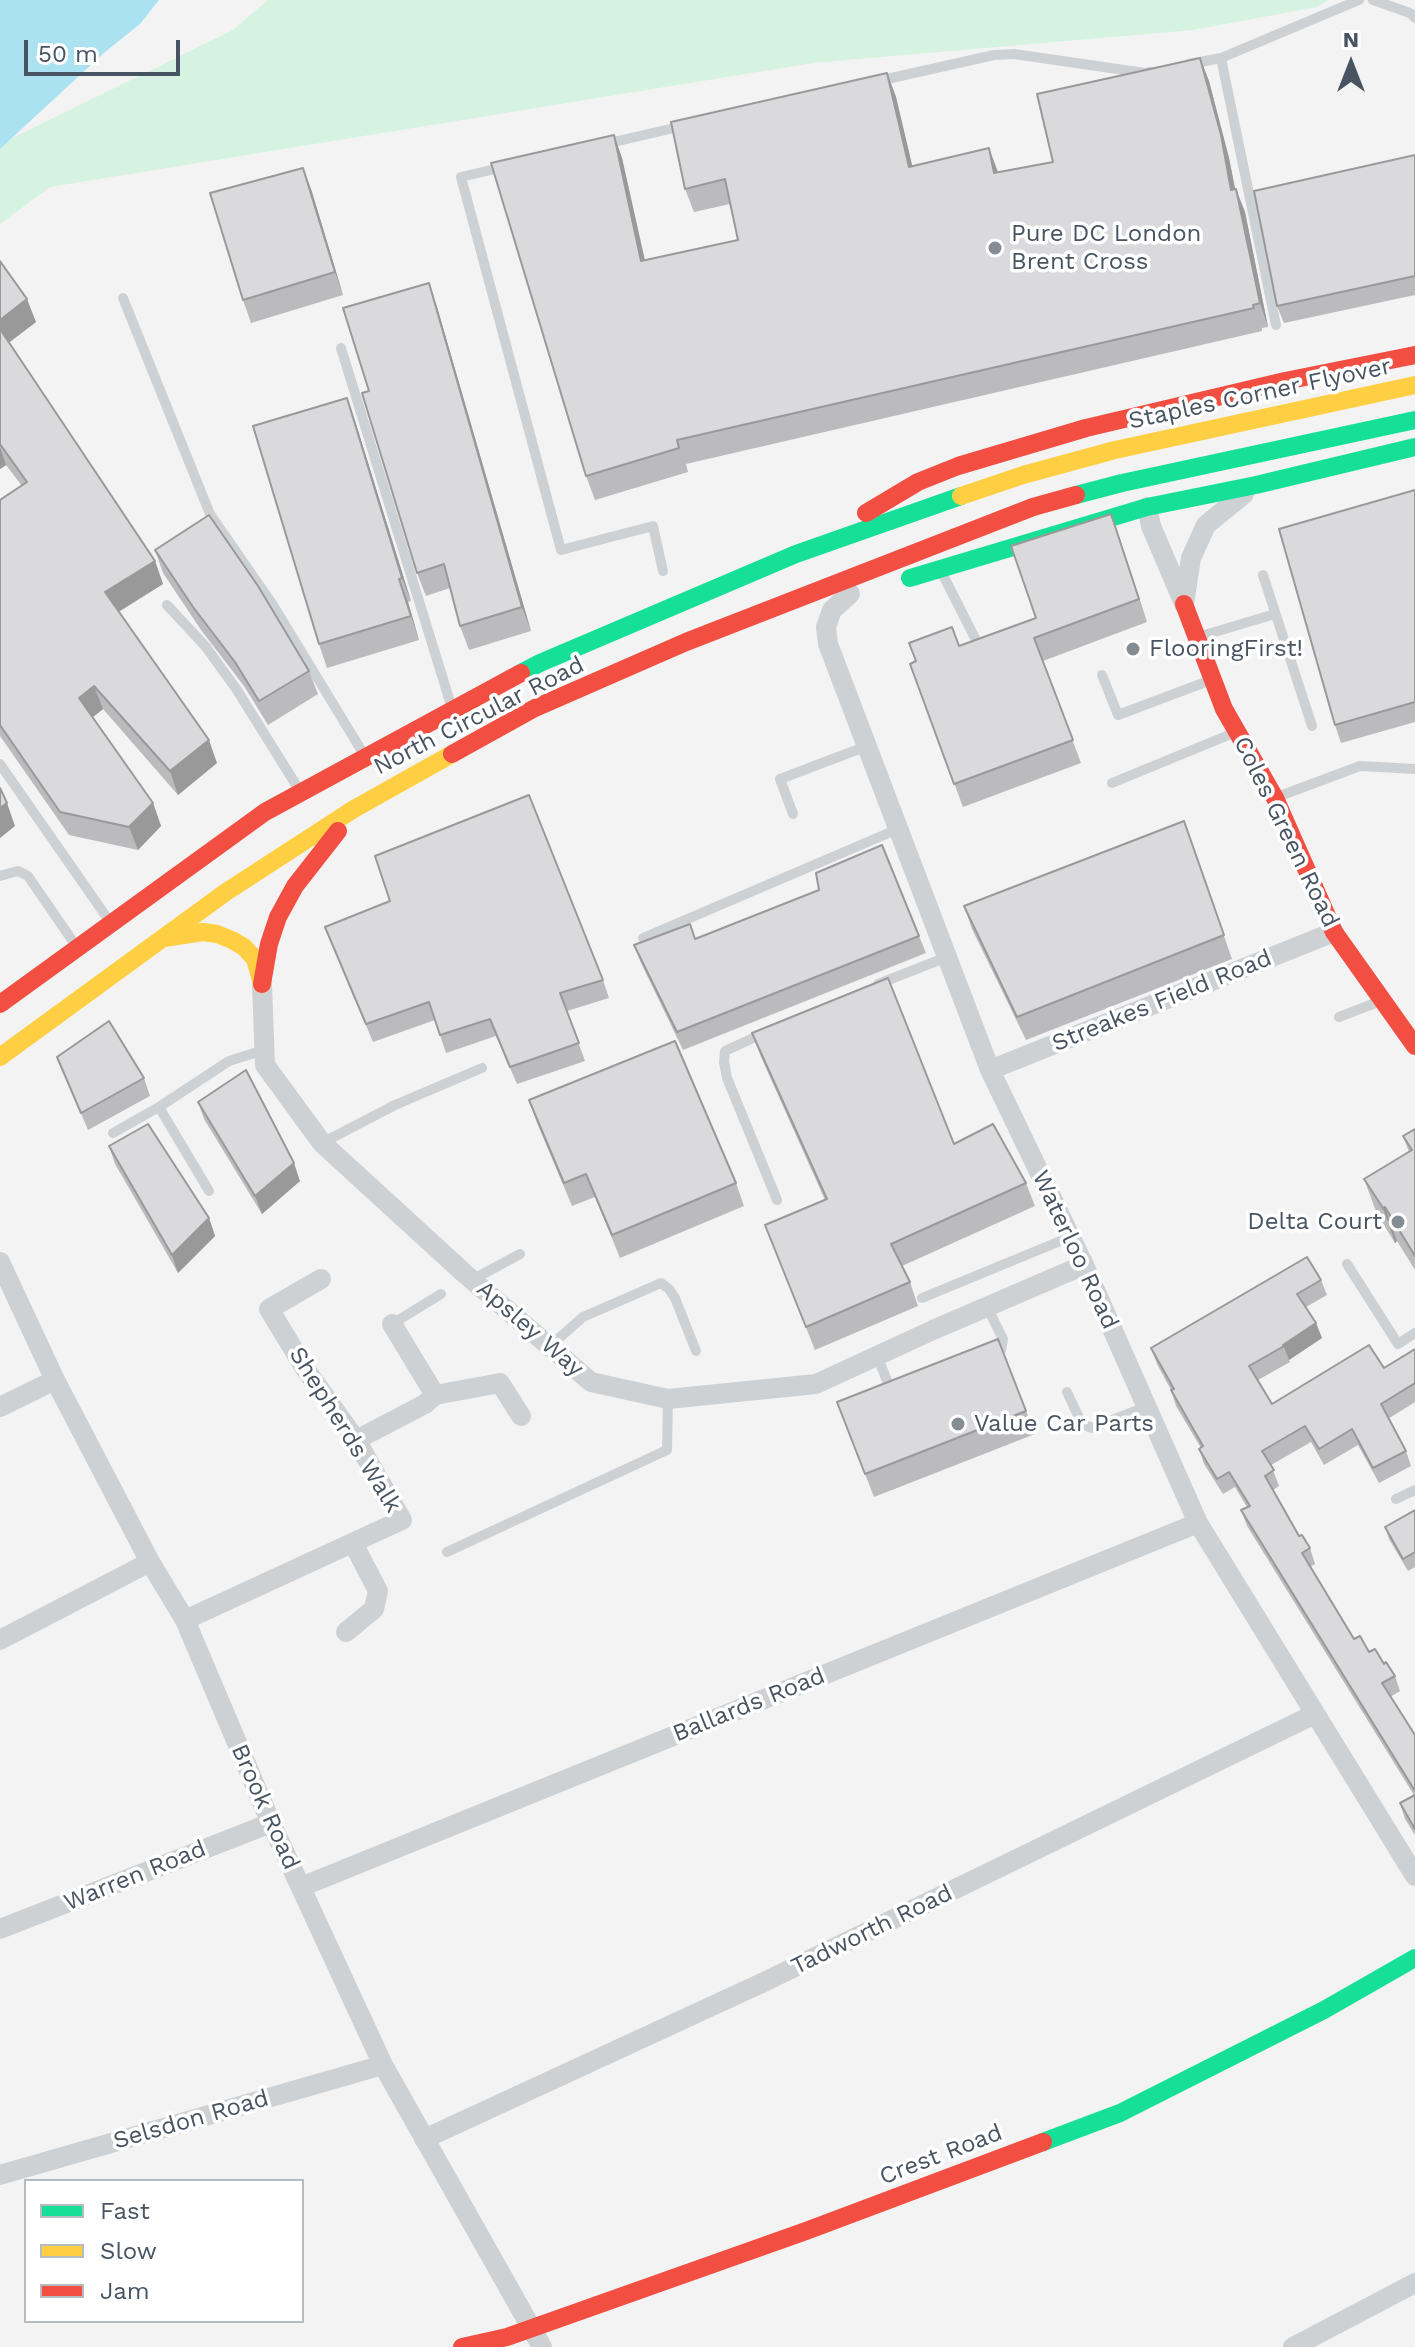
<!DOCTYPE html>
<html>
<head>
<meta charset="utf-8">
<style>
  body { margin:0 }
  #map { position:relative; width:1415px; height:2347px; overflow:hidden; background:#f3f3f3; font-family:"Work Sans",sans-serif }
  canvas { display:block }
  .legend { position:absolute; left:24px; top:2179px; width:280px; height:144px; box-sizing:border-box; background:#fff; border:2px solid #b6bbc0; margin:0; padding:10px 14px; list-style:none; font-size:24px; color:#485461 }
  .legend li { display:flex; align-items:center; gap:16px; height:40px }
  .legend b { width:40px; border:2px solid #b6bbc0 }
  .north { position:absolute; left:1311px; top:24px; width:80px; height:80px; -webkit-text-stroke:6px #fff; paint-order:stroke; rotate:0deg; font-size:22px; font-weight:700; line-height:32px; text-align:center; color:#485461 }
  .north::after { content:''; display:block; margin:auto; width:28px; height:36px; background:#485461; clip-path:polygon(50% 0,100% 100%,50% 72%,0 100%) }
  .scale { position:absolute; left:24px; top:40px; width:156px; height:36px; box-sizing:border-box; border:4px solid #485461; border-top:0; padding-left:10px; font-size:24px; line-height:28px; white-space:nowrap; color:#485461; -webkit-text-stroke:6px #fff; paint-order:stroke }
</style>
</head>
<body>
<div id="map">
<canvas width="1415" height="2347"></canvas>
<ul class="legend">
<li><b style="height:10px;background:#16e098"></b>Fast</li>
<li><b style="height:10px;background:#ffcf43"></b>Slow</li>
<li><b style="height:10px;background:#f24e42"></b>Jam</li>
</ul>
<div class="north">N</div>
<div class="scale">50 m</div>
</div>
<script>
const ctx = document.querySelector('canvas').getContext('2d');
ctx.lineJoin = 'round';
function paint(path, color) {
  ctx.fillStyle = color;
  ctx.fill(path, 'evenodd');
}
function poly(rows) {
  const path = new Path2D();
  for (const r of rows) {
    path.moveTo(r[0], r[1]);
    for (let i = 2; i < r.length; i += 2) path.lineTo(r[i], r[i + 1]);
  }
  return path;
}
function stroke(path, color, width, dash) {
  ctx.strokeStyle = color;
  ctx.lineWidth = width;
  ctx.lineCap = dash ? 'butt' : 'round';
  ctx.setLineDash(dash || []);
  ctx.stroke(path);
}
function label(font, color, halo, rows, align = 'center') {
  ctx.font = font + ' "Work Sans",sans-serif';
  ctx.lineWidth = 7;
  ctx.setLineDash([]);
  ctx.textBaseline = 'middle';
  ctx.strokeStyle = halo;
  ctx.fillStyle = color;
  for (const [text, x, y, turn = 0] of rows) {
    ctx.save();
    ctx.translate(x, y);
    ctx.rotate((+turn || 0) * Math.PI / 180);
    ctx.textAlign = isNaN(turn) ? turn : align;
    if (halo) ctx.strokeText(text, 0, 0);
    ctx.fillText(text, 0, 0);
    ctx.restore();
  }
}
paint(poly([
  [268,0,1328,0,1317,7,1193,30,813,63,50,187,0,224,0,144,233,30]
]), '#d6f3e2');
paint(poly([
  [0,0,159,0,140,24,105,52,0,149]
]), '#aae2f2');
stroke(poly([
  [1373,0,1410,13,1415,18],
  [1221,58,1276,325],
  [1189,64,1221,58,1359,0],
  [878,81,994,55,1014,54,1145,73,1150,72],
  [605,144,683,126],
  [504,167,461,177,561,550,653,526,663,571],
  [123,298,210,514,273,605,363,753],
  [341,348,451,705],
  [943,575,981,650],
  [1263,575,1312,726],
  [167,605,206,647,237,690,298,788],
  [1198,637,1275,614],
  [1102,675,1118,715,1211,680],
  [0,764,108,919],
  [1112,783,1236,732],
  [1277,797,1360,766,1415,769],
  [793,814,780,779,867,746],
  [0,876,18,871,28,876,74,943],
  [643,938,898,829],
  [878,984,947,957],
  [1339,1017,1378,1002],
  [764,1033,725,1051,724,1062,727,1078,777,1200],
  [159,1107,209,1191],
  [113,1133,159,1107,229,1061,264,1050],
  [322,1143,395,1105,482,1068],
  [1347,1264,1398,1344,1415,1333],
  [472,1280,520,1254],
  [922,1298,1070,1237],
  [987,1307,1003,1339,1001,1350,993,1357],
  [392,1324,441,1294],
  [550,1346,583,1317,661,1283,669,1289,675,1298,696,1351],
  [877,1356,890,1388,896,1392],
  [1067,1392,1082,1424,1092,1428,1148,1406],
  [1396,1499,1415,1490],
  [447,1552,667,1450,668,1399]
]), '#ced1d4', 10);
stroke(poly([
  [1147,507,1151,526,1183,601],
  [850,594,832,610,826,627,828,644,990,1070,1084,1265,1198,1523,1415,1876],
  [1184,604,1191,558,1206,525,1244,494],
  [262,984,265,1065,322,1143,464,1273,591,1382,668,1399,816,1384,933,1330,1084,1265],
  [990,1070,1334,932],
  [0,1262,55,1380,150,1562,185,1620,271,1823,383,2065,542,2347],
  [435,1395,500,1383,521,1416],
  [0,1407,55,1380],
  [356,1440,425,1404,435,1395,392,1324],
  [185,1620,402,1520,356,1440,306,1370,269,1309,321,1279],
  [346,1632,374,1609,378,1591,353,1543],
  [0,1640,150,1562],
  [301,1887,1198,1523],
  [0,1929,271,1823],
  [424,2139,764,1982,1315,1714],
  [0,2175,383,2065],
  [1293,2347,1415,2283]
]), '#ced1d4', 20);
stroke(poly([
  [1076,495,1122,483,1415,420],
  [910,578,1147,507,1256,485,1415,447],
  [521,673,540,663,796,554,961,496],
  [1043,2142,1120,2113,1324,2010,1415,1958]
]), '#16e098', 18);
stroke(poly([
  [961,496,1023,475,1115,450,1415,385],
  [164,938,203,932,217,934,232,940,244,947,255,959,262,984],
  [0,1057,226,892,354,809,452,754]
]), '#ffcf43', 18);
stroke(poly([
  [866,513,918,482,958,466,1086,428,1285,381,1415,355],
  [1184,604,1224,709,1275,798,1334,932,1415,1046],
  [452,754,535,708,686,642,1033,507,1076,495],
  [262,984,269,944,278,917,295,886,338,831],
  [0,1004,265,812,521,673],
  [462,2347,507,2337,806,2231,1043,2142]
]), '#f24e42', 18);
paint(poly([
  [1200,58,1209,81,1229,158,1235,189,1245,212,1268,327,1262,328,1262,331,686,464,688,472,595,500,586,476,614,135,622,158,645,260,738,240,730,204,694,212,685,189,887,73,896,97,912,166,998,173,1053,162],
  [1415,155,1415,295,1284,323,1277,306],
  [303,168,312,192,343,295,251,323,243,300],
  [0,261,36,322,9,343,155,561,163,584,119,612,217,763,178,795,103,709,93,717,153,803,161,826,138,850,69,835,0,736,0,500,22,486,6,465,0,469],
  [437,307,531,631,469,650,460,626,450,588,426,596,417,573,369,391],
  [347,398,355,421,411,601,408,602,419,640,327,668,319,644],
  [1415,490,1415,722,1341,743,1335,725],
  [1119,537,1147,622,1043,661,1081,763,963,807,910,664,1036,618],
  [155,550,309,671,318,694,268,725,244,686,201,630,163,573],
  [1184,821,1232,959,1026,1040,972,929,964,906],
  [325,927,603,980,609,998,567,1011,585,1061,517,1084,496,1036,446,1053,435,1020,373,1042],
  [919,936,926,953,683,1050,641,963,634,945,695,939],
  [752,1033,1026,1183,1035,1206,902,1266,910,1282,918,1306,815,1350,765,1225,825,1200,761,1057],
  [57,1057,144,1078,150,1096,88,1130],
  [529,1100,736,1183,744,1206,620,1258,595,1197,572,1206,537,1123],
  [198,1102,300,1181,262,1214,204,1119],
  [1415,1129,1415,1270,1397,1241,1395,1243,1377,1214,1364,1179,1409,1152,1403,1136],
  [109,1146,209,1218,215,1236,178,1273,115,1164],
  [1321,1280,1327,1295,1306,1307,1316,1323,1322,1338,1289,1360,1290,1362,1258,1380,1272,1404,1384,1368,1415,1349,1415,1402,1388,1419,1406,1451,1411,1466,1379,1483,1358,1445,1324,1465,1311,1442,1271,1465,1279,1486,1273,1490,1299,1536,1310,1548,1315,1564,1310,1567,1354,1639,1384,1664,1395,1676,1400,1691,1390,1697,1415,1735,1415,1835,1405,1819,1400,1803,1414,1795,1247,1526,1241,1510,1247,1507,1235,1487,1223,1494,1204,1464,1199,1449,1201,1448,1176,1406,1171,1390,1157,1364,1151,1348],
  [837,1402,1026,1411,1035,1434,874,1497],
  [1415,1510,1415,1567,1408,1571,1389,1539,1385,1527]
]), '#bbbbbd');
paint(poly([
  [1200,58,1209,81,1229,158,1240,213,1231,190],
  [887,73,896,97,918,190,909,167],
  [614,135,622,158,650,284,641,261],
  [989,148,998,172,1003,197,994,173],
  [303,168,312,192,343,295,335,272],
  [1236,189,1245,212,1268,327,1260,303],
  [429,283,437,307,531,631,522,607],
  [27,299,36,322,4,346,0,334,0,320],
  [347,398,355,421,411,601,402,578],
  [0,447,6,465,0,469],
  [1111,514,1119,537,1147,622,1139,599],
  [155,561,163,584,113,615,105,592],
  [399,579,408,602,419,640,411,616],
  [94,686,103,709,88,721,79,698],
  [209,740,217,763,178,795,170,771],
  [7,803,15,826,0,838,0,808],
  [153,803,161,826,138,850,129,827],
  [294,1163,300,1181,262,1214,255,1196],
  [1385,1207,1397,1241,1395,1243,1383,1208],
  [209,1218,215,1236,178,1273,172,1255],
  [1316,1323,1322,1338,1289,1360,1283,1345]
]), '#99999a');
const building = poly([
  [1200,58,1221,135,1231,190,1236,189,1260,303,1253,305,1254,308,677,440,679,448,586,476,491,163,614,135,641,261,738,240,725,179,685,189,671,122,887,73,909,167,989,148,994,173,1053,162,1037,94,1200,58],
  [1415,155,1415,276,1277,306,1254,191,1415,155],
  [303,168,335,272,243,300,210,193,303,168],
  [0,261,27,299,0,320,0,261],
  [429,283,522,607,460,626,444,564,417,573,362,393,369,391,343,308,429,283],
  [0,329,155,561,105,592,209,740,170,771,94,686,79,698,153,803,129,827,60,812,0,725,0,500,27,482,0,444,0,329],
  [347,398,402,578,399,579,411,616,319,644,253,426,347,398],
  [1415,490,1415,702,1335,725,1279,529,1415,490],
  [1111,514,1139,599,1034,638,1073,740,954,784,910,664,916,661,909,643,952,627,959,646,1036,618,1011,546,1111,514],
  [209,515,258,586,309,671,259,701,235,662,193,607,155,550,209,515],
  [0,788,7,803,0,808,0,788],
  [529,795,603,980,560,993,579,1043,510,1067,490,1019,440,1035,429,1002,366,1024,325,927,390,901,375,856,529,795],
  [1184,821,1224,935,1017,1017,964,906,1184,821],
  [882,845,919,936,677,1032,634,945,690,924,695,939,819,890,816,873,882,845],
  [888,978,954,1144,993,1124,1026,1183,891,1244,910,1282,806,1327,765,1225,827,1199,752,1033,888,978],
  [109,1021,144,1078,81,1113,57,1057,109,1021],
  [675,1041,736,1183,612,1235,586,1174,564,1183,529,1100,675,1041],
  [246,1070,294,1163,255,1196,198,1102,246,1070],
  [148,1124,209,1218,172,1255,109,1146,148,1124],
  [1415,1129,1415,1256,1385,1207,1383,1208,1364,1179,1412,1150,1403,1136,1415,1129],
  [1307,1257,1321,1280,1297,1294,1316,1323,1283,1345,1284,1346,1249,1366,1272,1404,1369,1345,1384,1368,1415,1349,1415,1383,1381,1404,1406,1451,1373,1468,1352,1429,1319,1449,1305,1426,1262,1451,1274,1470,1265,1476,1299,1536,1302,1535,1310,1548,1302,1553,1354,1639,1360,1636,1369,1652,1375,1649,1384,1664,1386,1662,1395,1676,1382,1683,1415,1735,1415,1791,1241,1510,1250,1506,1229,1472,1217,1479,1199,1449,1203,1446,1171,1390,1174,1389,1151,1348,1307,1257],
  [998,1339,1026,1411,865,1474,837,1402,998,1339],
  [1415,1510,1415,1552,1403,1559,1385,1527,1415,1510],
  [1415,1795,1415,1829,1400,1803,1415,1795]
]);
paint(building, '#dadadc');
stroke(building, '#99999a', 2);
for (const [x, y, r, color] of [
  [995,248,8,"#848c94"],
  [1133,649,8,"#848c94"],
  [1398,1222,8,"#848c94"],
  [958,1424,8,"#848c94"]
]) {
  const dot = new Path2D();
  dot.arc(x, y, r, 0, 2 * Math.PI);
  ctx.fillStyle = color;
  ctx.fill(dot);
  stroke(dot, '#fff', 3);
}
label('24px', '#485461', '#fff', [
  ["Pure DC London",1011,234],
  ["Brent Cross",1011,262],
  ["FlooringFirst!",1149,649],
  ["Delta Court",1382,1222,"right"],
  ["Value Car Parts",974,1424]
], 'left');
label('24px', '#485461', '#fff', [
  ["Staples Corner Flyover",1260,394,-12],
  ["North Circular Road",479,716,-27],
  ["Coles Green Road",1286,832,64],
  ["Streakes Field Road",1162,1001,-22],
  ["Waterloo Road",1075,1250,65],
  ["Apsley Way",530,1329,41],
  ["Shepherds Walk",345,1430,58],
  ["Ballards Road",749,1705,-22],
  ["Brook Road",265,1807,66],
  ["Warren Road",135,1876,-22],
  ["Tadworth Road",872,1930,-26],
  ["Selsdon Road",191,2120,-16],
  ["Crest Road",941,2155,-21]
]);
</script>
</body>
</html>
